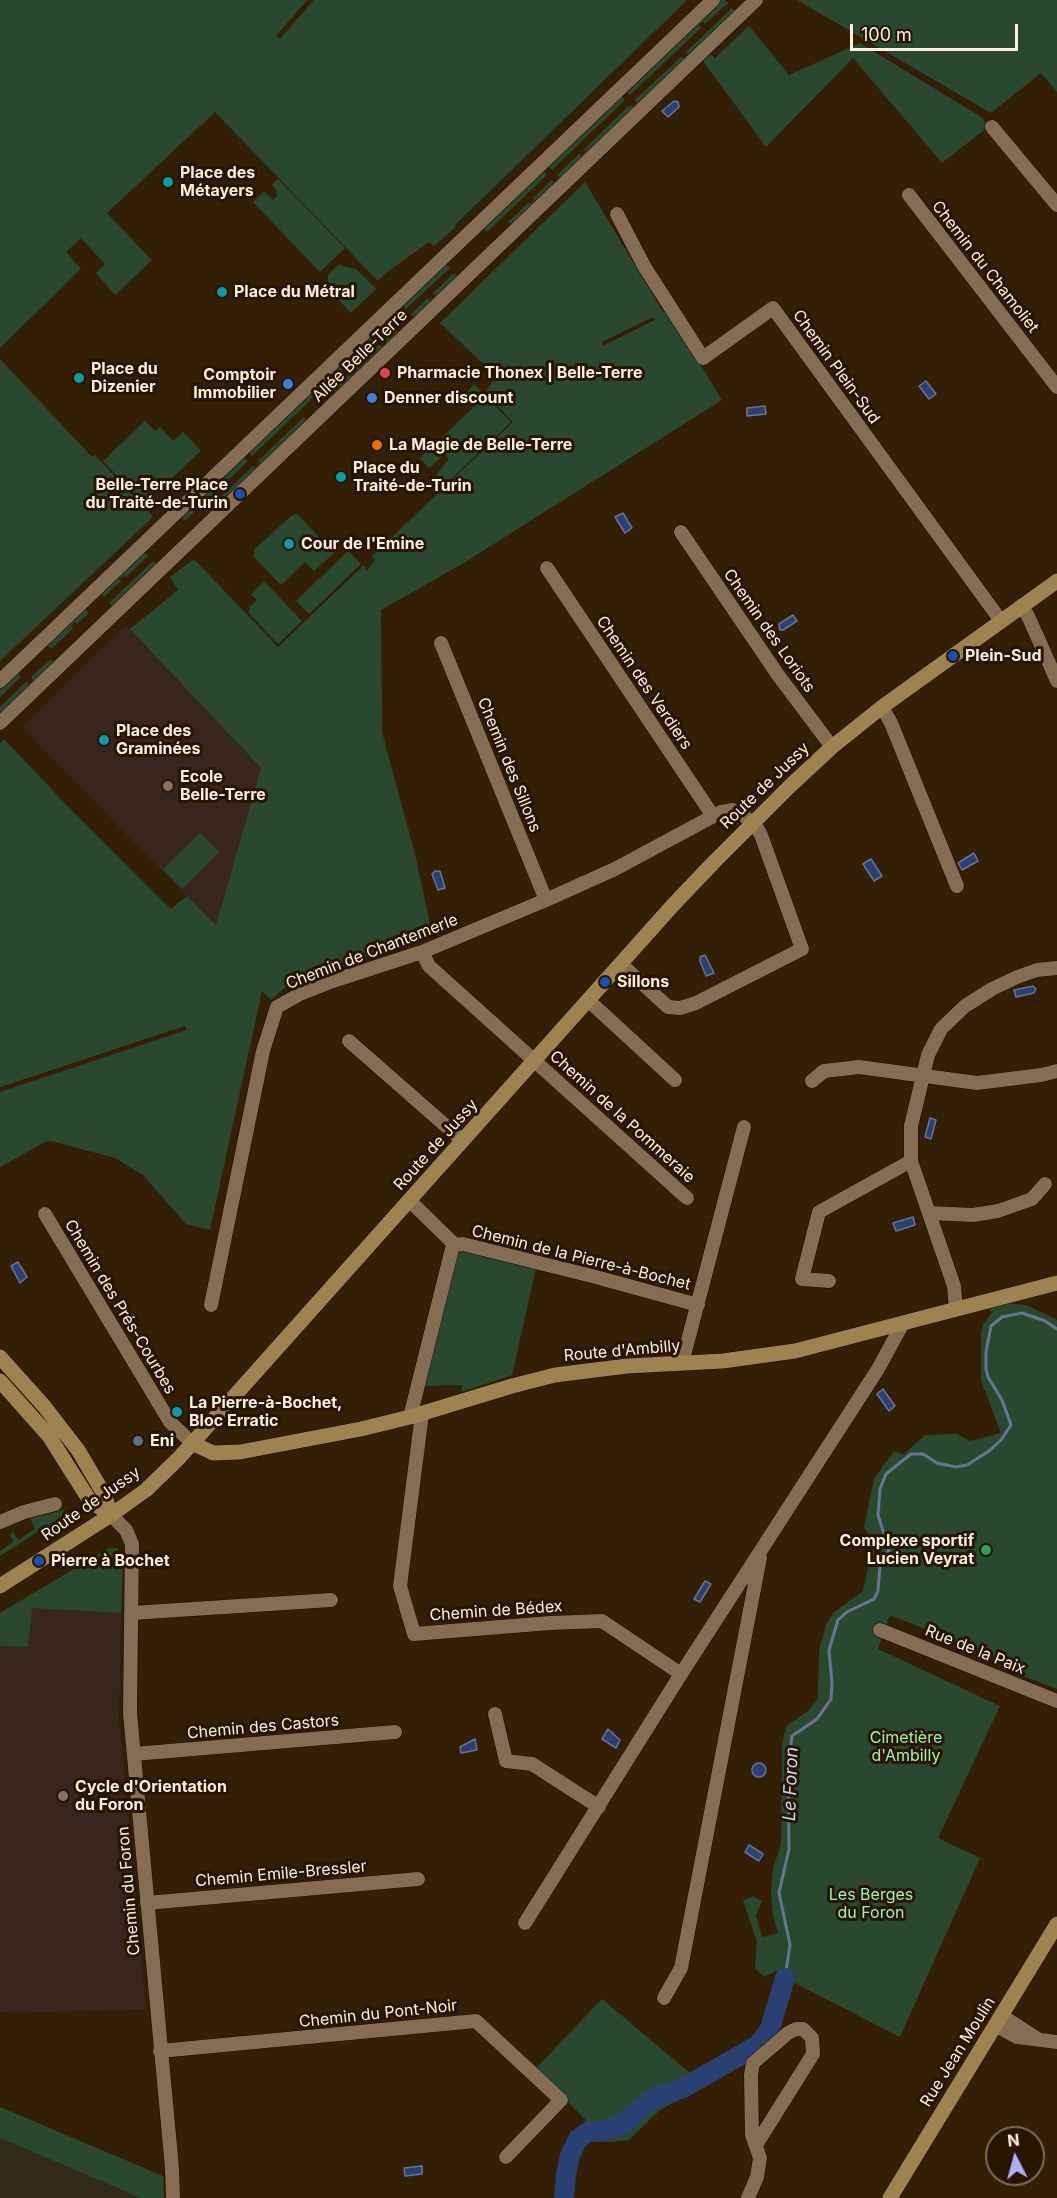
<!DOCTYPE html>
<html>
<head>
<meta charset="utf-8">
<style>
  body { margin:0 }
  #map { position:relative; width:1057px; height:2198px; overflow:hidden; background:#321f06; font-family:Inter,sans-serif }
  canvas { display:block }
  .north { position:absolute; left:985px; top:2126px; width:60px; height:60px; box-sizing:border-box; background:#281500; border:2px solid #7d6c5a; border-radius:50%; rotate:354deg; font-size:16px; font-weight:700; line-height:24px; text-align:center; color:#fcefe0 }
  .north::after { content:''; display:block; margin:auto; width:21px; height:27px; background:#b0aefa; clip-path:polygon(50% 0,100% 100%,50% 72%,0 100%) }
  .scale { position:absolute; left:850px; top:24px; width:168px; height:27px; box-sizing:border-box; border:3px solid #fcefe0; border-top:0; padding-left:8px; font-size:18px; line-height:21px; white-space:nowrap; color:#fcefe0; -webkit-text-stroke:4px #281500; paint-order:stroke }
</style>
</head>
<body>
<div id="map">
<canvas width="1057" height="2198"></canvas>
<div class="north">N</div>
<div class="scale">100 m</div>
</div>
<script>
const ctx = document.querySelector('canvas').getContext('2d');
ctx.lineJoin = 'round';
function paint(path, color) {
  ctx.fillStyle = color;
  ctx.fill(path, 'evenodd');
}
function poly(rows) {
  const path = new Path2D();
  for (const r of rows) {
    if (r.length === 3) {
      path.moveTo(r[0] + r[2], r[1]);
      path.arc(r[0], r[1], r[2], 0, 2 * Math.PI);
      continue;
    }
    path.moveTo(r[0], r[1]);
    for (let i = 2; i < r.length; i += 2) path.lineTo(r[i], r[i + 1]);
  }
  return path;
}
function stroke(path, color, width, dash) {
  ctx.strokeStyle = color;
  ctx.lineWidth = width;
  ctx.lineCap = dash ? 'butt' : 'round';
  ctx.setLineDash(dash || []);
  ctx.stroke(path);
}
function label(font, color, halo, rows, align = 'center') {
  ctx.font = font + ' Inter,sans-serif';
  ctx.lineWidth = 6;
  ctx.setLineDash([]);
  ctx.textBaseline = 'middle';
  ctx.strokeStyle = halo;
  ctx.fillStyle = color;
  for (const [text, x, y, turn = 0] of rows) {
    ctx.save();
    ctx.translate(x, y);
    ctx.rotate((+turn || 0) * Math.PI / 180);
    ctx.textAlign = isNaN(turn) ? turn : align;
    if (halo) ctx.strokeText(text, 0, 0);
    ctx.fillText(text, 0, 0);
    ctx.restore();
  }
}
paint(poly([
  [0,2138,141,2198,0,2198]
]), '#322a19');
paint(poly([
  [126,625,261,768,216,926,22,727],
  [31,1608,121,1613,119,1720,146,2009,15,2013,0,2012,0,1646,28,1647]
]), '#38261e');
paint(poly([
  [0,0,307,0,276,36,280,39,314,0,687,0,455,225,456,227,434,246,429,242,387,272,378,281,215,112,107,213,152,260,115,295,96,273,105,264,81,238,66,252,81,269,0,348],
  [718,0,725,0,728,3,705,24,703,22,699,25,701,28,630,95,624,89],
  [797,0,1057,0,1057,92,1041,73,991,113],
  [732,8,737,13,562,180,557,175,579,154,581,156,586,151,584,149,630,105,632,107,637,102,635,100,681,57,684,58,688,54,686,52],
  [749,26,789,75,860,43,981,117,989,126,942,163,853,58,766,147,703,61,709,53,715,58],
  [620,94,625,100,552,170,546,164],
  [542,169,547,175,487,232,481,227],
  [278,179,345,248,320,272,253,202,264,191,273,200,277,196,276,189,272,185],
  [552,180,557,185,513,227,508,222,528,203,530,204,534,200,533,198],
  [585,182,663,312,667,310,722,400,462,564,381,610,382,732,416,858,432,934,284,988,271,1000,262,991,210,1230,186,1224,143,1175,115,1158,51,1141,45,1142,0,1167,0,1092,187,1030,185,1026,0,1087,0,743,4,739,73,812,171,909,187,896,216,925,261,768,130,629,178,590,170,577,191,561,195,560,278,647,364,565,366,571,375,561,372,556,513,422,485,393,496,376,440,323],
  [653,317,655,320,603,346,602,342],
  [444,262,450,268,406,309,401,303],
  [338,265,356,269,376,289,351,313,327,288,328,275],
  [454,273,460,278,416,320,411,314,428,298,430,300,435,296,433,293],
  [385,318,391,324,335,377,330,371],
  [396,329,401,335,338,395,333,389,379,345,382,347,386,343,384,340],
  [0,359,92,457,95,455,153,517,0,661],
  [474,384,511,422,445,485,436,475,449,459,445,454,429,468,420,458,476,405,466,393],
  [310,390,315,396,252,456,247,450],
  [304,417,309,423,212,515,207,510,253,466,255,468,260,463,258,461],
  [145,421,155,431,160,427,173,441,183,432,201,451,144,504,103,461],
  [242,455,248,461,202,505,200,503,195,507,197,509,185,521,179,515],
  [297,514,334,553,314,571,305,562,281,585,254,557,254,550,291,516],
  [143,551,148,556,126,577,124,575,119,579,121,581,104,597,99,592],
  [348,551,361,564,309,614,296,601],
  [153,561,158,567,114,608,109,603],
  [264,581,302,621,278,644,249,613,249,608,257,600,251,594],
  [84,607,89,613,77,624,75,622,71,626,73,629,51,649,45,644],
  [51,659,56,665,2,716,0,713,0,707,26,682,29,684,33,680,31,677],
  [16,671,21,677,0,697,0,687],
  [200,833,219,852,182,889,163,869],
  [457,1249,536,1268,512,1375,461,1392,463,1385,424,1386],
  [1008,1303,1026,1305,1057,1320,1057,1689,1018,1674,1020,1668,890,1615,878,1649,1000,1706,938,1838,980,1858,900,2037,791,1981,775,1980,777,1970,764,1977,755,1968,757,1941,743,1901,753,1896,762,1901,756,1915,762,1937,778,1933,773,1915,771,1893,773,1867,781,1845,782,1746,784,1734,787,1726,809,1710,818,1698,819,1651,826,1625,833,1613,863,1591,873,1543,864,1527,874,1479,894,1451,903,1455,925,1435,957,1434,970,1441,1001,1433,981,1380,981,1334,983,1325,992,1313,989,1309],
  [63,1510,65,1511,63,1516,58,1519,0,1556,0,1551,13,1542,10,1534,13,1532,18,1540,35,1529,30,1518],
  [109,1548,117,1548,123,1556,121,1613,32,1608,28,1647,0,1646,0,1613],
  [602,1999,690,2073,692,2077,649,2095,617,2123,599,2127,590,2126,579,2134,570,2146,566,2158,561,2198,558,2198,562,2161,573,2133,586,2120,535,2069],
  [770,2036,769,2044,747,2058,747,2063,660,2110,629,2140,612,2142,586,2141,627,2129,643,2110,658,2101,685,2092,757,2049,765,2043],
  [0,2107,163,2176,164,2198,141,2198,0,2138]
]), '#2a482f');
const water = poly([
  [674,101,678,102,679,107,668,117,662,111,674,101],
  [926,381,936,394,929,399,919,386,926,381],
  [765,406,766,414,747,416,747,408,765,406],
  [623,513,632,528,625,533,615,517,623,513],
  [793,615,797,621,783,630,780,630,779,624,793,615],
  [974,853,978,861,962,870,958,863,974,853],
  [871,859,882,876,874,881,863,864,871,859],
  [435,871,440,871,445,888,438,890,432,874,435,871],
  [705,955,714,973,706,976,700,961,700,957,705,955],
  [1033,986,1036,989,1034,993,1016,997,1014,990,1033,986],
  [930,1118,936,1120,931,1139,925,1137,930,1118],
  [913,1217,915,1225,896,1231,893,1223,913,1217],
  [18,1262,27,1277,20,1283,11,1266,18,1262],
  [883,1389,895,1406,889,1411,877,1394,883,1389],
  [705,1581,711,1584,700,1602,694,1599,705,1581],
  [608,1729,620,1740,616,1748,602,1739,608,1729],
  [475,1739,477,1750,461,1753,460,1747,475,1739],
  [759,1770,7],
  [749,1845,763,1854,759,1861,745,1852,749,1845],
  [422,2166,422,2174,405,2176,404,2168,422,2166]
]);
paint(water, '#2a4072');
stroke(water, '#697493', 1.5);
stroke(poly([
  [785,1978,790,1945,779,1893,789,1849,788,1768,792,1736,817,1719,831,1699,832,1683,829,1650,838,1620,847,1612,874,1599,878,1591,880,1565,889,1550,878,1515,880,1489,886,1474,911,1454,923,1454,937,1463,956,1467,967,1465,989,1451,1001,1440,1011,1425,1002,1400,988,1377,986,1369,986,1352,991,1326,1002,1317,1022,1313,1045,1321,1057,1329]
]), '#697493', 3);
stroke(poly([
  [564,2198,566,2175,570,2155,578,2139,588,2132,604,2131,623,2124,652,2099,683,2088,758,2045,770,2029,785,1978]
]), '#2a4072', 20);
const street = poly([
  [992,127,1057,205],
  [909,195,1057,387],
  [617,214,644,266,703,358,773,308,1001,621],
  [681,532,778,675,832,747],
  [547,568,713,816],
  [1021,606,1028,616,1057,681],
  [441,643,546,900],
  [0,681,713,0],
  [882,707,891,723,957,886],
  [0,723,756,0],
  [422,952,429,966,687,1198],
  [588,1000,675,1080],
  [349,1041,463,1141],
  [812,1081,824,1071,859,1067,977,1083,1041,1075,1057,1071],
  [410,1201,455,1245],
  [930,1213,973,1215,998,1211,1032,1199,1045,1184],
  [45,1214,170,1422,192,1443],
  [829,1281,802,1279,819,1212,911,1161],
  [211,1305,263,1051,277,1007,300,994,330,982,422,952,546,900,615,869,721,812,733,810,741,813,757,828,761,835,802,949,696,1003,680,1008,668,1007,621,964],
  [956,1309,954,1286,911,1161,911,1126,928,1055,941,1029,965,1006,992,989,1017,977,1037,970,1057,968],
  [682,1363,744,1127],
  [422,1414,400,1586,414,1634,550,1623,602,1621,681,1674],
  [410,1417,452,1249,455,1245,463,1244,596,1277,698,1305],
  [111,1515,126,1530,132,1544,130,1713,172,2168,173,2198],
  [0,1522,24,1512,55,1504],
  [132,1613,331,1600],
  [880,1630,1057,1701],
  [495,1714,506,1761,532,1764,599,1807],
  [134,1754,395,1732],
  [147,1903,418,1879],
  [525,1923,681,1674,878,1369,902,1325],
  [664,1998,681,1968,760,1558],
  [1001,2015,1038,2039],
  [995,2025,1017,2037,1057,2042],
  [160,2051,476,2021,561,2100,506,2157],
  [748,2198,757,2177,760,2158,752,2135,751,2075,753,2063,788,2033,796,2029,803,2029,812,2038,813,2054,756,2145]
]);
const secondary = poly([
  [0,1357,44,1406,78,1450,104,1494,111,1515],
  [0,1381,49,1436,90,1501,111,1515],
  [192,1443,213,1453,240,1452,361,1429,410,1417,512,1386,555,1375,627,1366,723,1361,795,1351,1057,1283],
  [0,1586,111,1515,146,1490,179,1458,673,905,714,862,790,786,832,747,882,707,1057,581],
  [890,2198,1057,1924]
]);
stroke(street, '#190800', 15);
stroke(secondary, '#190800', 16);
stroke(street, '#846d53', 14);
stroke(secondary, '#9e8250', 15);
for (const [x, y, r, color] of [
  [168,182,6,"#0f9aa8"],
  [222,292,6,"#0f9aa8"],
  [385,373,6,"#e0444e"],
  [79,378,6,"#0f9aa8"],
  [288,384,6,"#3f7fe0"],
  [372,398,6,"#3f7fe0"],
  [377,445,6,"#e8710a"],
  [341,477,6,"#0f9aa8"],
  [240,494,6,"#1a4fb4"],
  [289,544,6,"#0f9aa8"],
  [953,656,6,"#1a4fb4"],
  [104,740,6,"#0f9aa8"],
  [168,786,6,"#8d6e63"],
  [605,982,6,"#1a4fb4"],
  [177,1412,6,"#0f9aa8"],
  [138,1441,6,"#5c6f8a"],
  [986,1550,6,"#2e9e5b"],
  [39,1561,6,"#1a4fb4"],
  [63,1796,6,"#8d6e63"]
]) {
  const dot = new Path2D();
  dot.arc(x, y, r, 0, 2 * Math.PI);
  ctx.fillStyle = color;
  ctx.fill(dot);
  stroke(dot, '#281500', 2);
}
label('bold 16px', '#fcefe0', '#281500', [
  ["Place des",180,173],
  ["Métayers",180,191],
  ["Place du Métral",234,292],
  ["Place du",91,369],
  ["Dizenier",91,387],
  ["Pharmacie Thonex | Belle-Terre",397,373],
  ["Comptoir",276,375,"right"],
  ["Immobilier",276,393,"right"],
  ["Denner discount",384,398],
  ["La Magie de Belle-Terre",389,445],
  ["Place du",353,468],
  ["Traité-de-Turin",353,486],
  ["Belle-Terre Place",228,485,"right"],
  ["du Traité-de-Turin",228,503,"right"],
  ["Cour de l'Emine",301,544],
  ["Plein-Sud",965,656],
  ["Place des",116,731],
  ["Graminées",116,749],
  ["Ecole",180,777],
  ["Belle-Terre",180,795],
  ["Sillons",617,982],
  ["La Pierre-à-Bochet,",189,1403],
  ["Bloc Erratic",189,1421],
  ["Eni",150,1441],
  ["Complexe sportif",974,1541,"right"],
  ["Lucien Veyrat",974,1559,"right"],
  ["Pierre à Bochet",51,1561],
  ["Cycle d'Orientation",75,1787],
  ["du Foron",75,1805]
], 'left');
label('16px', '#fcefe0', '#281500', [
  ["Chemin du Chamoliet",985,267,52],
  ["Allée Belle-Terre",360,356,-44],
  ["Chemin Plein-Sud",836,367,54],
  ["Chemin des Loriots",769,631,55],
  ["Chemin des Verdiers",644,683,56],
  ["Chemin des Sillons",509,765,68],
  ["Route de Jussy",765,786,-44],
  ["Chemin de Chantemerle",372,952,-21],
  ["Chemin de la Pommeraie",622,1117,42],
  ["Route de Jussy",436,1145,-48],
  ["Chemin de la Pierre-à-Bochet",581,1258,14],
  ["Chemin des Prés-Courbes",120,1307,59],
  ["Route d'Ambilly",622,1351,-5],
  ["Route de Jussy",91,1504,-35],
  ["Chemin de Bédex",496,1611,-4],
  ["Rue de la Paix",975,1650,22],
  ["Chemin des Castors",263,1727,-5],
  ["Chemin Emile-Bressler",281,1874,-5],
  ["Chemin du Foron",129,1891,-95],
  ["Chemin du Pont-Noir",378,2014,-6],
  ["Rue Jean Moulin",958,2052,-58]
]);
label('16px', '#a1f0ae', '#281500', [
  ["Cimetière",906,1738],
  ["d'Ambilly",906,1756],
  ["Les Berges",871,1895],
  ["du Foron",871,1913]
]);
label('italic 18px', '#c9d9f9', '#281500', [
  ["Le Foron",791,1784,-88]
]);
</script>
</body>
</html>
